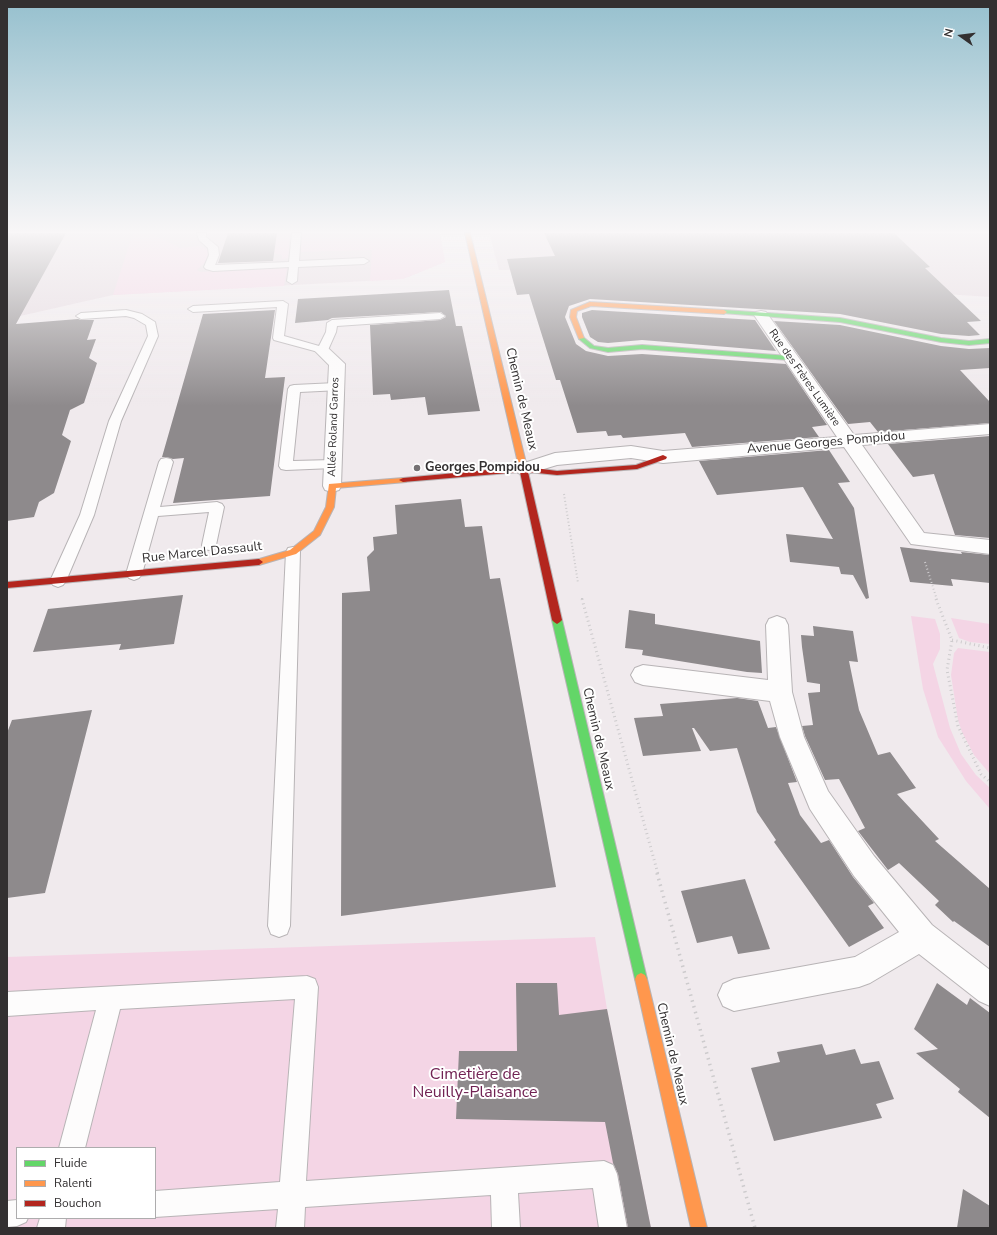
<!DOCTYPE html>
<html>
<head>
<meta charset="utf-8">
<style>
  body { margin:0 }
  #map { position:relative; width:997px; height:1235px; overflow:hidden; background:#f0eaed; font-family:"Nunito Sans",sans-serif }
  canvas { display:block }
  .frame { position:absolute; inset:0; border:8px solid #333031; pointer-events:none }
  .legend { position:absolute; left:16px; top:1147px; width:140px; height:72px; box-sizing:border-box; background:#fff; border:1px solid #adacad; margin:0; padding:5px 7px; list-style:none; font-size:12px; color:#333031 }
  .legend li { display:flex; align-items:center; gap:8px; height:20px }
  .legend b { width:20px; border:1px solid #adacad }
  .north { position:absolute; left:941px; top:16px; width:40px; height:40px; -webkit-text-stroke:3px #fff; paint-order:stroke; rotate:284deg; font-size:11px; font-weight:700; line-height:16px; text-align:center; color:#333031 }
  .north::after { content:''; display:block; margin:auto; width:14px; height:18px; background:#333031; clip-path:polygon(50% 0,100% 100%,50% 72%,0 100%) }
</style>
</head>
<body>
<div id="map">
<canvas width="997" height="1235"></canvas>
<div class="frame"></div>
<ul class="legend">
<li><b style="height:5px;background:#63d668"></b>Fluide</li>
<li><b style="height:5px;background:#ff974d"></b>Ralenti</li>
<li><b style="height:5px;background:#b3261e"></b>Bouchon</li>
</ul>
<div class="north">N</div>
</div>
<script>
const ctx = document.querySelector('canvas').getContext('2d');
ctx.lineJoin = 'round';
function paint(path, color) {
  ctx.fillStyle = color;
  ctx.fill(path, 'evenodd');
}
function poly(rows) {
  const path = new Path2D();
  for (const r of rows) {
    path.moveTo(r[0], r[1]);
    for (let i = 2; i < r.length; i += 2) path.lineTo(r[i], r[i + 1]);
  }
  return path;
}
function stroke(path, color, width, dash) {
  ctx.strokeStyle = color;
  ctx.lineWidth = width;
  ctx.lineCap = dash ? 'butt' : 'round';
  ctx.setLineDash(dash || []);
  ctx.stroke(path);
}
function label(font, color, halo, rows, align = 'center') {
  ctx.font = font + ' "Nunito Sans",sans-serif';
  ctx.lineWidth = 4;
  ctx.setLineDash([]);
  ctx.textBaseline = 'middle';
  ctx.strokeStyle = halo;
  ctx.fillStyle = color;
  for (const [text, x, y, turn = 0] of rows) {
    ctx.save();
    ctx.translate(x, y);
    ctx.rotate((+turn || 0) * Math.PI / 180);
    ctx.textAlign = isNaN(turn) ? turn : align;
    if (halo) ctx.strokeText(text, 0, 0);
    ctx.fillText(text, 0, 0);
    ctx.restore();
  }
}
paint(poly([
  [7,233,440,233,445,262,403,279,113,295,7,319],
  [489,233,990,233,990,297,581,270,499,270]
]), '#e5d9df');
paint(poly([
  [133,233,156,233,156,236,180,248,199,246,207,249,212,255,197,270,200,272,287,268,284,286,113,295],
  [266,233,290,233,288,258,282,259,282,255,263,251],
  [301,233,440,233,445,262,403,279,370,281,372,250,371,250,300,252],
  [911,616,935,619,940,634,940,649,933,664,950,728,961,754,976,775,990,788,990,809,966,781,938,737,923,689],
  [951,618,990,624,990,644,970,642,959,638],
  [958,648,990,652,990,774,974,755,962,732,958,720,951,675,954,653],
  [595,937,607,1009,651,1228,7,1228,7,957],
  [17,1148,155,1148,155,1218,17,1218]
]), '#f4d5e5');
paint(poly([
  [7,233,66,233,16,324,78,319,81,320,94,320,87,340,96,339,89,358,97,363,84,403,70,410,62,435,71,441,54,493,39,502,34,517,7,521],
  [228,233,277,233,273,261,218,263],
  [544,233,894,233,930,267,925,268,981,321,967,322,980,335,969,336,941,334,840,314,590,299,569,306,565,317,576,344,586,351,608,356,642,354,786,364,827,425,812,427,819,437,692,447,685,433,623,438,621,435,608,436,606,431,577,433,560,380,556,380,529,294,517,295,507,259,555,256],
  [449,290,456,326,462,326,480,411,428,415,425,397,391,400,390,394,373,395,370,325,440,320,446,317,441,312,332,318,328,320,295,323,298,299],
  [275,310,265,378,285,377,270,496,173,503,184,458,173,459,166,457,162,457,203,314],
  [592,310,755,320,776,351,642,340,608,343,598,342,590,337,582,317,582,313],
  [774,321,840,325,941,346,969,349,990,348,990,368,960,370,990,402,990,423,878,432,870,422,848,424],
  [990,436,990,538,955,535,934,474,913,477,888,444],
  [829,450,850,482,838,483,854,508,869,598,866,599,853,575,841,574,839,567,790,562,786,534,833,539,803,487,717,495,699,461],
  [461,499,465,527,482,526,490,579,500,578,556,887,341,916,342,593,370,591,367,557,374,550,373,537,397,534,395,505],
  [900,547,943,552,962,554,961,552,990,555,990,583,951,579,953,586,910,582],
  [183,595,174,644,119,650,121,644,33,652,48,609],
  [629,610,655,614,655,624,760,641,762,673,747,672,642,655,643,650,625,648],
  [813,626,853,631,858,662,849,661,859,710,878,755,890,752,916,788,897,794,939,839,935,841,990,889,990,947,954,921,953,922,935,905,939,901,899,863,888,870,858,831,865,828,839,779,825,780,805,736,802,726,813,725,808,693,820,692,820,684,807,682,802,647,801,635,814,636],
  [737,698,758,701,768,728,776,727,797,782,788,783,800,815,821,843,829,840,853,877,874,903,868,906,884,928,849,947,774,842,776,840,757,812,737,748,710,751,694,728,692,728,701,751,643,756,634,718,663,716,660,704],
  [92,710,45,893,7,898,7,733,12,720],
  [745,879,770,949,738,954,732,936,697,943,681,891],
  [516,983,557,983,559,1015,607,1009,651,1228,628,1228,618,1174,613,1163,605,1122,456,1119,459,1051,517,1051],
  [937,983,967,1005,970,998,990,1013,990,1118,958,1092,960,1089,916,1053,938,1049,914,1029],
  [822,1044,826,1055,855,1049,861,1064,879,1061,894,1099,876,1104,882,1118,774,1141,751,1068,780,1062,777,1052],
  [963,1189,990,1206,990,1228,957,1228]
]), '#8e8a8c');
const lane = poly([
  [197,233,206,233,206,237,218,247,219,255,215,265,289,262,292,233,301,233,299,261,364,258,369,261,364,264,298,267,297,281,292,284,287,281,289,267,213,271,206,269,204,267,209,255,208,248,199,240,197,233],
  [283,301,288,304,284,336,319,346,326,332,327,323,332,320,440,313,445,316,440,319,337,326,336,332,328,350,322,353,274,340,273,338,277,307,193,312,188,309,193,306,283,301],
  [126,310,142,314,155,322,158,336,121,421,94,515,66,581,63,585,58,587,53,585,50,581,80,515,109,421,148,336,146,325,134,318,126,316,81,319,76,316,81,313,126,310],
  [336,383,340,384,342,387,340,390,300,392,293,461,333,460,338,461,340,464,338,467,333,468,286,470,281,469,279,466,288,389,290,386,294,385,336,383],
  [166,458,171,459,173,462,160,507,217,502,222,504,224,507,216,545,214,549,209,550,204,549,202,545,209,512,158,516,142,574,139,578,134,580,129,578,126,574,159,462,161,459,166,458],
  [293,547,298,548,300,552,290,926,287,934,279,937,271,934,268,926,286,552,288,548,293,547],
  [307,976,315,979,318,987,306,1181,604,1161,613,1165,617,1174,627,1228,599,1228,593,1188,518,1193,520,1228,492,1228,491,1195,305,1207,304,1228,276,1228,278,1209,155,1217,155,1191,280,1182,295,999,120,1009,85,1148,59,1148,96,1010,7,1016,7,992,307,976],
  [17,1200,17,1218,28,1218,26,1222,17,1226,7,1227,7,1201,17,1200],
  [40,1218,66,1218,65,1228,37,1228,40,1218]
]);
const street = poly([
  [761,311,766,312,854,435,990,424,990,434,862,445,924,533,990,540,990,554,911,544,844,447,663,463,631,458,557,465,524,475,518,473,515,469,518,465,555,453,631,446,663,451,837,437,754,315,756,312,761,311],
  [322,345,327,347,345,364,341,486,339,490,332,492,325,490,323,486,329,365,314,350,317,347,322,345],
  [777,616,785,619,788,625,792,692,804,737,828,791,874,856,932,925,990,970,990,1006,979,1001,919,954,870,983,859,987,734,1011,723,1006,718,995,723,984,734,979,855,957,899,932,854,876,810,809,780,737,770,701,643,685,635,682,631,675,635,668,643,665,768,680,766,625,769,619,777,616]
]);
const fast = poly([
  [724,310,840,318,941,338,969,341,990,339,990,343,969,345,941,342,840,322,722,313,721,312,724,310],
  [579,337,583,337,594,346,608,348,642,345,789,356,792,358,789,360,642,349,608,352,590,348,579,339,579,337],
  [557,616,560,618,562,620,647,979,645,983,641,985,637,983,635,979,552,620,554,618,557,616]
]);
const slow = poly([
  [465,233,470,233,526,463,522,465,518,463,465,233],
  [590,302,724,310,727,312,724,314,591,306,577,311,576,317,584,338,579,339,570,317,571,310,590,302],
  [403,478,406,478,406,482,336,488,334,507,320,535,296,554,259,565,256,564,255,562,256,560,290,550,314,531,326,507,329,484,403,478],
  [641,973,645,975,647,979,707,1228,691,1228,635,979,637,975,641,973]
]);
const jam = poly([
  [663,455,667,457,666,459,637,469,557,475,528,472,562,620,560,622,557,624,554,622,552,620,520,472,403,482,399,480,403,478,519,467,518,463,522,461,525,461,527,467,557,471,636,465,663,455],
  [259,559,263,562,259,565,7,588,7,582,259,559]
]);
stroke(lane, '#b8b4b6', 2);
stroke(street, '#b8b4b6', 2);
stroke(fast, '#b8b4b6', 2);
stroke(slow, '#b8b4b6', 2);
stroke(jam, '#b8b4b6', 2);
stroke(poly([
  [564,494,578,583],
  [925,562,937,600],
  [582,598,582,600]
]), '#cdcbcd', 2, [1, 2.5]);
stroke(poly([
  [582,599,658,874],
  [936,599,952,640,947,670,958,726,981,774,990,782],
  [952,640,990,648]
]), '#cdcbcd', 3, [1, 3.5]);
stroke(poly([
  [657,873,755,1228]
]), '#cdcbcd', 3.5, [1.5, 4.5]);
paint(lane, '#fdfcfc');
paint(street, '#fdfcfc');
paint(fast, '#63d668');
paint(slow, '#ff974d');
paint(jam, '#b3261e');
const sky = ctx.createLinearGradient(0, 0, 0, 406);
sky.addColorStop(0, '#96c0ce');
sky.addColorStop(0.57, '#f8f6f7');
sky.addColorStop(1, '#f8f6f700');
ctx.fillStyle = sky;
ctx.fillRect(0, 0, 997, 406);
for (const [x, y, r, color] of [
  [417,468,4,"#757173"]
]) {
  const dot = new Path2D();
  dot.arc(x, y, r, 0, 2 * Math.PI);
  ctx.fillStyle = color;
  ctx.fill(dot);
  stroke(dot, '#fff', 1.5);
}
label('11px', '#333031', '#fff', [
  ["Rue des Frères Lumière",804,378,55],
  ["Allée Roland Garros",334,427,-88]
]);
label('13px', '#333031', '#fff', [
  ["Chemin de Meaux",521,399,77],
  ["Avenue Georges Pompidou",826,443,-5],
  ["Rue Marcel Dassault",202,553,-6],
  ["Chemin de Meaux",598,739,77],
  ["Chemin de Meaux",672,1054,77]
]);
label('bold 13px', '#333031', '#fff', [
  ["Georges Pompidou",425,468]
], 'left');
label('16px', '#712253', '#fff', [
  ["Cimetière de",475,1075],
  ["Neuilly-Plaisance",475,1093]
]);
</script>
</body>
</html>
